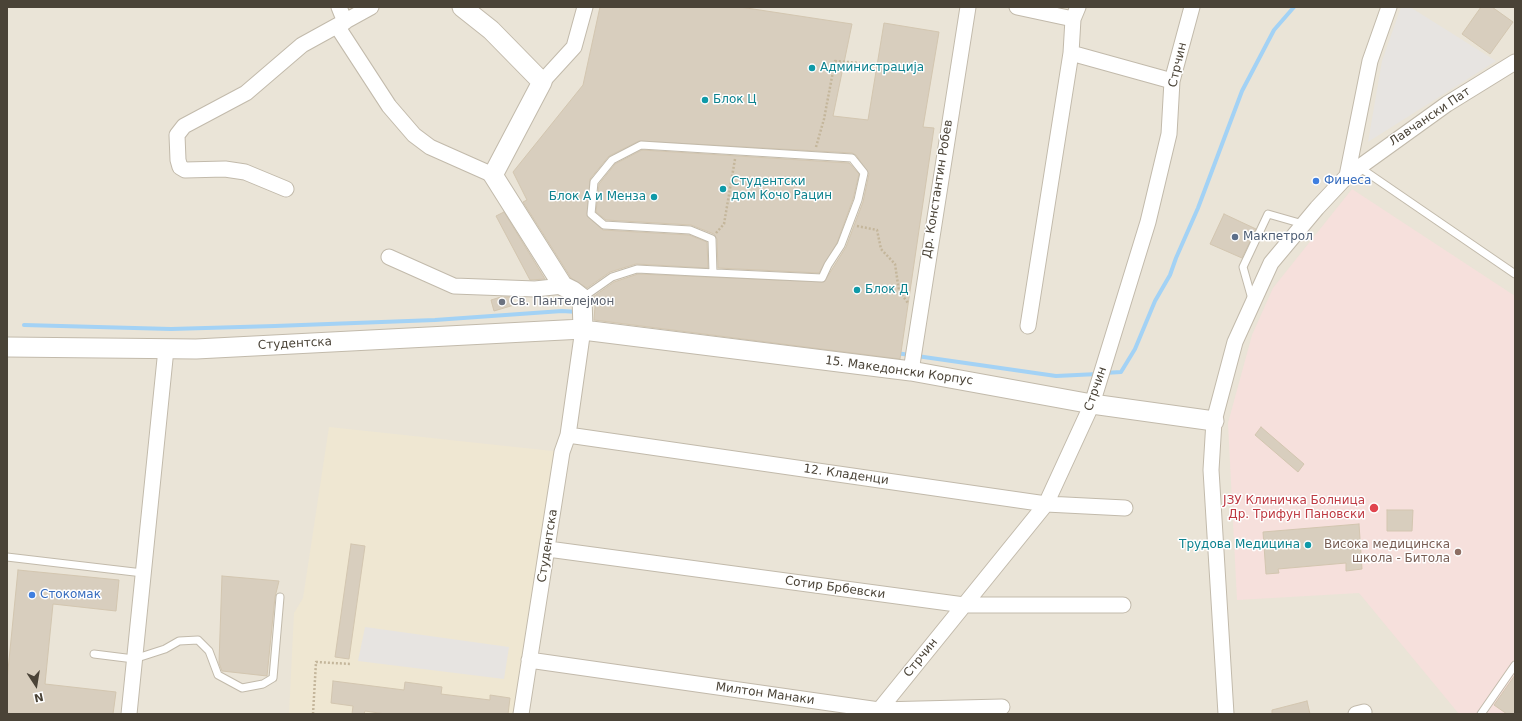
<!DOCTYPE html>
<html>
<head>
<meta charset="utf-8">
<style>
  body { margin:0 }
  #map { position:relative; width:1522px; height:721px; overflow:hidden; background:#f5f2e9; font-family:"DejaVu Sans",sans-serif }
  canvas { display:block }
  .frame { position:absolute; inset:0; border:8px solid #4a4337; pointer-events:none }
  .north { position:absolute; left:16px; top:665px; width:40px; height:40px; -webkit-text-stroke:3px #fff; paint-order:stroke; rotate:168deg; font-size:11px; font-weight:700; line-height:16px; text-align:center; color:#4a4337 }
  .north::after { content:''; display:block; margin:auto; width:14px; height:18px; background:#4a4337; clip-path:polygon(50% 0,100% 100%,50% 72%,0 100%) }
</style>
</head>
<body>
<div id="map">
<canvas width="1522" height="721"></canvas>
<div class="frame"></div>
<div class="north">N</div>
</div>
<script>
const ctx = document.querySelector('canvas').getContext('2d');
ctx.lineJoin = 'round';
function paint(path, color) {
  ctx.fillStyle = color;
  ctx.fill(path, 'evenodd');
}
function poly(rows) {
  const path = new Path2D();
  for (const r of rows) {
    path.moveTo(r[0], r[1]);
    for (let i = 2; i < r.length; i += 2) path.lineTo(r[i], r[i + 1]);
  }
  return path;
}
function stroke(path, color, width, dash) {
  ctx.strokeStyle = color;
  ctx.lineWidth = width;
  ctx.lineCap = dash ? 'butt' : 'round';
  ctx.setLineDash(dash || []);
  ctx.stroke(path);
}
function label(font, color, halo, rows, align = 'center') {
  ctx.font = font + ' "DejaVu Sans",sans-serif';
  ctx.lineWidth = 3;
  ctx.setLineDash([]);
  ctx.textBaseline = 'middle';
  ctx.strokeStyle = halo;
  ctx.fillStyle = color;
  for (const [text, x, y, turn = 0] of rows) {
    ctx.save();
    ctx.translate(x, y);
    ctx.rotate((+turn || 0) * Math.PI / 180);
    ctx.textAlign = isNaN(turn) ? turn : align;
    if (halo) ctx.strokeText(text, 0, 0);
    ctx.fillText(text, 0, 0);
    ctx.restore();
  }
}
paint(poly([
  [7,7,1515,7,1515,714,7,714]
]), '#eae4d7');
paint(poly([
  [329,427,562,452,521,714,289,714,294,613,303,598]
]), '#efe7d2');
paint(poly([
  [1352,189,1515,296,1515,714,1459,714,1359,593,1237,600,1228,423,1252,335,1273,288]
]), '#f6e0dc');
paint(poly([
  [1401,7,1410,7,1496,61,1368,142,1382,61],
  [365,627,509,647,504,679,358,661]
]), '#e7e4e1');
stroke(poly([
  [24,325,171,329,275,326,435,320,562,311,578,312],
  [896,353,1056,376,1098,374],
  [1104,373,1121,372,1135,349,1155,301,1170,275,1176,258,1198,208,1242,91,1274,30,1294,7]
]), '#a3d2f5', 4);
const building = poly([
  [600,7,740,7,852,24,833,116,868,120,884,23,939,32,923,127,934,128,900,359,594,320,595,306,593,305,593,297,614,282,638,274,824,282,846,247,863,202,869,174,856,155,852,153,639,141,609,156,590,179,587,216,603,230,689,235,707,242,708,268,636,264,610,272,587,288,571,278,523,202,527,200,513,172,583,85,600,7],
  [1481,7,1492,7,1513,22,1490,54,1462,34,1481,7],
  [642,150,849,163,859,174,853,199,837,243,819,273,718,268,717,239,714,234,691,225,606,220,596,212,599,184,615,164,642,150],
  [504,212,545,279,530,280,496,216,504,212],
  [1224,214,1256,229,1242,258,1210,244,1224,214],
  [501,297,511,297,514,305,494,311,491,300,501,297],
  [1261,427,1304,464,1298,472,1255,435,1261,427],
  [1387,510,1413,510,1412,531,1387,531,1387,510],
  [1359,524,1362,569,1346,571,1346,563,1278,569,1279,573,1266,574,1263,532,1359,524],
  [351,544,365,546,349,659,335,657,351,544],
  [18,570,119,580,116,611,53,604,45,684,116,692,113,714,7,714,7,680,18,570],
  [222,576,279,581,275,597,267,676,222,671,219,663,222,576],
  [1515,675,1515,714,1507,714,1494,705,1515,675],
  [333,681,404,690,405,682,442,687,441,694,490,700,490,695,510,698,508,714,386,714,365,711,364,714,352,714,353,706,331,703,333,681],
  [1307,701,1310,714,1272,714,1272,710,1307,701]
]);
paint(building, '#d8cebe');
stroke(building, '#d3c6b0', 1);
const service = poly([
  [1359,167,1515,274],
  [582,298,612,277,637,269,695,272,822,278,828,265,841,245,858,200,864,173,852,158,641,145,612,160,594,182,591,214,604,225,690,230,712,239,713,273],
  [1252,299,1243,267,1268,214,1303,224],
  [7,557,143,573],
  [94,654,134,659,165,649,179,641,198,640,209,651,218,675,242,688,263,684,273,678,280,597],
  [1481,714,1515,665]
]);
const minor = poly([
  [339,7,345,22],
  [1017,7,1073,19],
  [337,26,389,106,414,135,430,147,493,175],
  [1071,53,1172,81],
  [542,82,574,47,585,7],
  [1347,176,1370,61,1389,7],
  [286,189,245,172,225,169,185,170,180,167,178,160,177,135,184,126,246,93,302,45,371,7],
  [389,257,454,286,535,289,563,286],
  [1028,326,1071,53,1073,19,1078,7],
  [911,371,968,7],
  [568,435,1046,504,1125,508],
  [548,549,964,605,1123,605],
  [529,660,879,710,1002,707],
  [129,714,166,349],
  [521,714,562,452,568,435,583,329],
  [876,714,1046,504,1092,404,1148,222,1169,134,1172,81,1192,7],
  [1226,714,1211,470,1214,421,1235,342,1271,263,1317,208,1347,176,1447,104,1515,62],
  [1356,714,1364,712]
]);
const tertiary = poly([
  [583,330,911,371,1092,404,1214,421],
  [7,347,196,349,583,329,582,298,573,291,563,286,493,175,542,82,491,30,462,7]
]);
stroke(service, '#c2baab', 9);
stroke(minor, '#c2baab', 17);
stroke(tertiary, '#c2baab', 21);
stroke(poly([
  [816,147,824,119,835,61,860,63],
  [857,226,877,230,881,249,895,264,899,291,908,303],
  [716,233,724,224,735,159],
  [313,714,316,662,351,664]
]), '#c4b69b', 2.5, [2, 2]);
stroke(service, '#fff', 7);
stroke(minor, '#fff', 15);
stroke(tertiary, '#fff', 19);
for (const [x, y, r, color] of [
  [812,68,4,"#0f9aa8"],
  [705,100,4,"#0f9aa8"],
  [1316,181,4,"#3f7fe0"],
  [723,189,4,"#0f9aa8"],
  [654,197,4,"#0f9aa8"],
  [1235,237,4,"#5c6f8a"],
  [857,290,4,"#0f9aa8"],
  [502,302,4,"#6b7280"],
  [1374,508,5,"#e0444e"],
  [1308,545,4,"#0f9aa8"],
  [1458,552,4,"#8d6e63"],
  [32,595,4,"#3f7fe0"]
]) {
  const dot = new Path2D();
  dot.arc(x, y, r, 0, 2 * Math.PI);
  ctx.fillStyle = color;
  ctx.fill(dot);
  stroke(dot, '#fff', 1.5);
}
label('12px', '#4a4337', '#fff', [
  ["Стрчин",1178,65,-77],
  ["Лавчански Пат",1430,117,-34],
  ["Др. Константин Робев",938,189,-81],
  ["Студентска",295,344,-3],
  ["15. Македонски Корпус",899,371,8],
  ["Стрчин",1096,389,-71],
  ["12. Кладенци",846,475,8],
  ["Студентска",548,546,-81],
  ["Сотир Брбевски",835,588,8],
  ["Стрчин",921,658,-51],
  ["Милтон Манаки",765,694,8]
]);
label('12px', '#0d838f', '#fff', [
  ["Администрација",820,68],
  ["Блок Ц",713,100],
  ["Студентски",731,182],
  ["дом Кочо Рацин",731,196],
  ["Блок А и Менза",646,197,"right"],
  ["Блок Д",865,290],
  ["Трудова Медицина",1300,545,"right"]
], 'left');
label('12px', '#366cbe', '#fff', [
  ["Финеса",1324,181],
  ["Стокомак",40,595]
], 'left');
label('12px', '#4e5e75', '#fff', [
  ["Макпетрол",1243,237]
], 'left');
label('12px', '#5b616d', '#fff', [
  ["Св. Пантелејмон",510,302]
], 'left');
label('12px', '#be3a42', '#fff', [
  ["ЈЗУ Клиничка Болница",1365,501],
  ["Др. Трифун Пановски",1365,515]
], 'right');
label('12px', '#785e54', '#fff', [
  ["Висока медицинска",1450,545],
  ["школа - Битола",1450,559]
], 'right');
</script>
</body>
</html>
